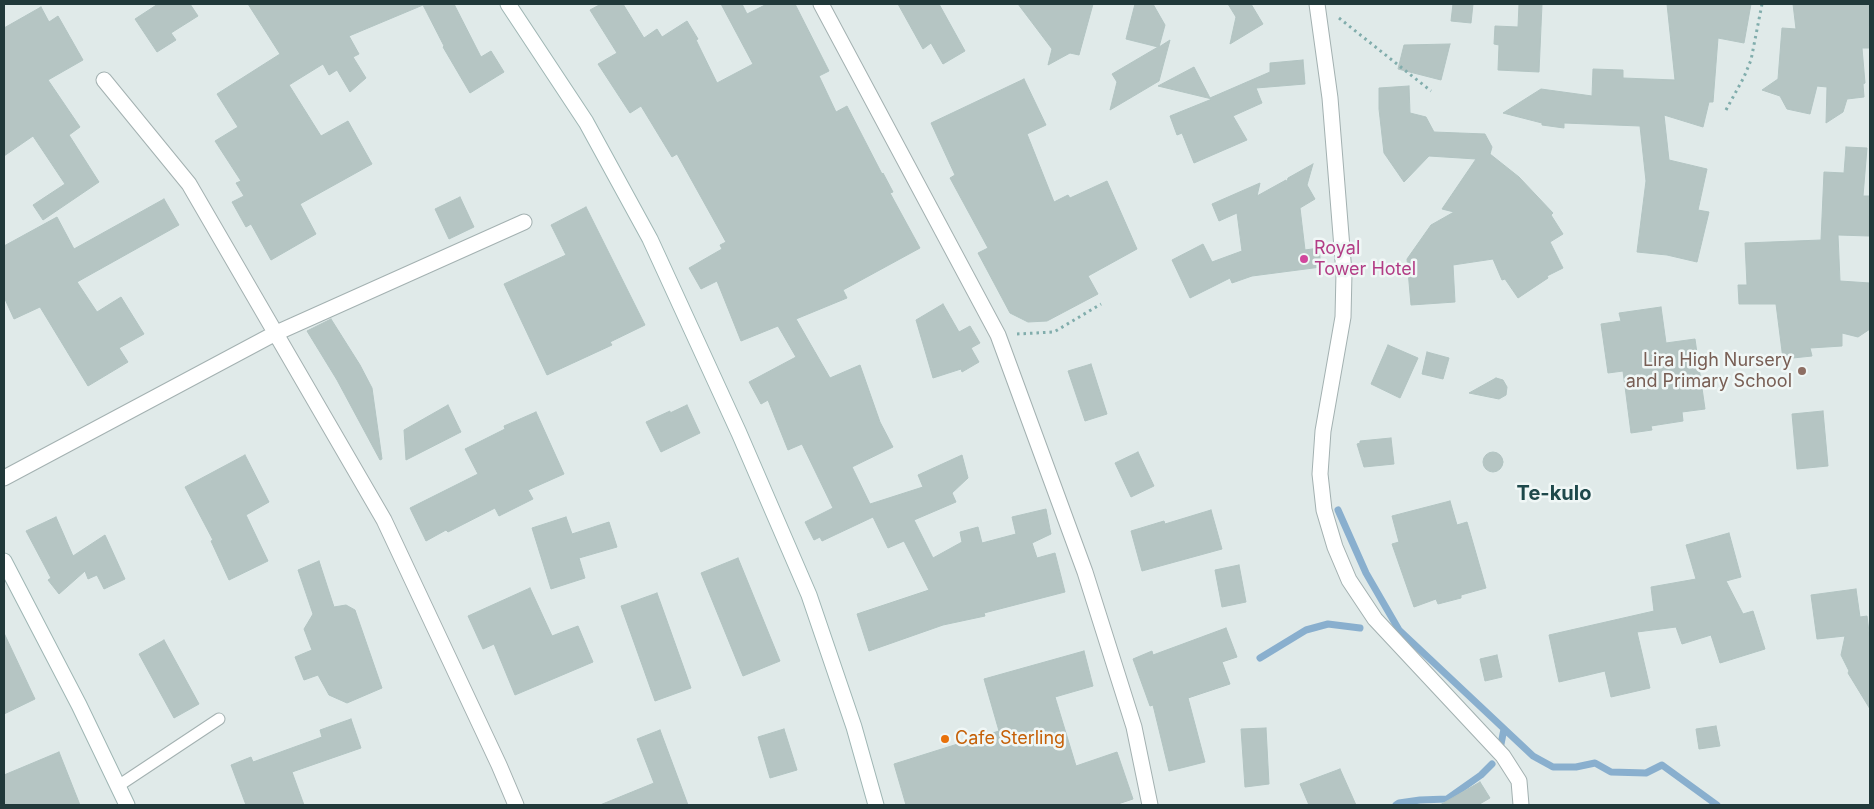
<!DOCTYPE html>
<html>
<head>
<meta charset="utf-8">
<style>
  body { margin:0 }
  #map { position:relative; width:1874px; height:809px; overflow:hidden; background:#e0eae9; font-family:Inter,sans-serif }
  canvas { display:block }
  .frame { position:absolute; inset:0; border:5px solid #21393a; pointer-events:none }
</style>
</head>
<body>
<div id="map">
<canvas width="1874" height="809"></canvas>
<div class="frame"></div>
</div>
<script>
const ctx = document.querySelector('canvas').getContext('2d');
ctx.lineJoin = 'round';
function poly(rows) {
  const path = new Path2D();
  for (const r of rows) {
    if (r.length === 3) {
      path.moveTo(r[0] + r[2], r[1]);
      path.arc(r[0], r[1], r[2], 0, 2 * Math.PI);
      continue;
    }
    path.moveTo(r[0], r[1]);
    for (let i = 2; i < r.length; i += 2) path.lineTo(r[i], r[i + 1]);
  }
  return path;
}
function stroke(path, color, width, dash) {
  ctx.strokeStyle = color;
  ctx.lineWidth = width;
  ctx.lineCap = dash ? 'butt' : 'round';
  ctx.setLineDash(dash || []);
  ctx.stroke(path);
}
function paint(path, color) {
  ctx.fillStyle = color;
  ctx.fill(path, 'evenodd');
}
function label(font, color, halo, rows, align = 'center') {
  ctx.font = font + ' Inter,sans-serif';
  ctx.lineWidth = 5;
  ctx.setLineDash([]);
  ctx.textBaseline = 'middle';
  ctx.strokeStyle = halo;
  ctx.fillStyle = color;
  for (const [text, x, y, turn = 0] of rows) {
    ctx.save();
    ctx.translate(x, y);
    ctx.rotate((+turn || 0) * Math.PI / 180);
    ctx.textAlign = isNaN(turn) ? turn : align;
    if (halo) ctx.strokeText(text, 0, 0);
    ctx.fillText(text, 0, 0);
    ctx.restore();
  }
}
stroke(poly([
  [1338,510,1366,573,1399,630,1533,756,1553,767,1576,767,1595,763,1611,772,1646,773,1662,765,1717,805],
  [1260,658,1306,630,1328,624,1360,628],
  [1501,744,1504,729],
  [1396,805,1399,803,1420,800,1447,799,1481,775,1492,764]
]), '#89afce', 7);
const building = poly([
  [158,4,190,4,198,16,171,33,176,40,157,52,135,19,158,4],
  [248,4,454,4,481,57,491,51,504,72,470,93,443,47,444,46,423,5,349,36,359,54,353,57,366,78,350,92,337,70,329,75,323,64,289,85,321,136,348,121,372,164,300,204,316,234,271,260,251,224,246,227,232,202,244,196,236,183,241,181,215,141,238,127,217,94,280,54,248,4],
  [601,4,623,4,644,38,657,29,662,37,687,21,698,39,696,40,717,83,753,64,721,4,742,4,747,14,767,4,795,4,829,71,819,76,836,112,847,106,882,174,883,173,893,192,890,193,920,248,843,290,847,298,796,319,830,378,860,365,880,422,893,447,852,467,870,504,923,487,918,475,962,455,968,478,952,493,956,502,914,520,933,558,962,542,960,532,978,527,982,543,1016,534,1012,517,1046,509,1051,534,1032,543,1037,558,1055,553,1065,592,984,613,985,616,943,625,869,651,857,614,929,590,904,541,888,548,873,517,822,541,820,537,814,540,805,522,833,508,802,444,788,450,768,400,761,404,749,382,796,357,778,326,741,341,717,281,701,289,689,268,722,249,720,245,726,242,677,154,672,157,641,106,630,113,598,64,617,53,590,10,601,4],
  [898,4,939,4,965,51,943,64,931,43,923,49,898,4],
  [1018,4,1093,4,1079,55,1070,53,1048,65,1052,49,1018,4],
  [1135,4,1153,4,1165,25,1159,47,1170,40,1159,81,1110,110,1117,82,1112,74,1158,47,1126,39,1135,4],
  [1228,4,1251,4,1263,24,1230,44,1236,17,1228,4],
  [1453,4,1473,4,1471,23,1451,21,1453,4],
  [1519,4,1542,4,1539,72,1498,70,1499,45,1494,44,1495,26,1518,27,1519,4],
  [1667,4,1751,4,1744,43,1718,38,1713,102,1709,102,1703,127,1664,115,1669,160,1707,169,1698,210,1709,212,1697,262,1667,255,1637,252,1646,181,1640,126,1564,123,1564,128,1542,125,1542,123,1503,113,1541,89,1592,96,1593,69,1623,70,1623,78,1675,80,1667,4],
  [1793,4,1869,4,1870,48,1862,48,1865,83,1863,84,1864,97,1847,99,1843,112,1826,123,1827,87,1817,86,1810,114,1787,109,1780,96,1762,90,1778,79,1782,28,1796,29,1793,4],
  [41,7,49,22,58,16,83,60,48,80,80,127,69,135,99,182,43,220,33,205,65,184,33,136,4,156,4,28,41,7],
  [1450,44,1441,80,1398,69,1404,45,1450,44],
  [1303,60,1305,84,1256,88,1262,103,1233,116,1247,140,1194,163,1182,133,1177,135,1170,116,1212,99,1158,86,1194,67,1210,98,1270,72,1270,63,1303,60],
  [1024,79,1046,125,1027,134,1054,202,1068,195,1070,198,1107,181,1137,249,1088,276,1098,294,1047,321,1028,322,1010,313,978,253,988,248,950,178,955,175,931,123,1024,79],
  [1409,86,1410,113,1426,117,1434,132,1485,134,1492,147,1490,154,1519,177,1553,213,1551,215,1563,234,1550,242,1563,268,1547,276,1548,278,1518,298,1505,279,1502,280,1493,259,1453,265,1455,302,1411,305,1407,259,1431,225,1454,212,1442,209,1476,159,1429,156,1404,182,1384,153,1379,109,1379,88,1409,86],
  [1846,147,1867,148,1863,196,1870,196,1869,236,1838,235,1840,281,1870,283,1870,329,1858,337,1842,333,1842,346,1810,348,1812,356,1783,359,1776,304,1739,304,1738,285,1747,285,1745,243,1821,240,1824,172,1844,173,1846,147],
  [1313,164,1307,185,1315,199,1300,208,1305,250,1319,248,1321,267,1252,276,1232,283,1230,278,1190,298,1172,260,1203,244,1212,262,1242,251,1237,213,1219,221,1212,204,1260,183,1257,196,1286,180,1287,182,1288,178,1313,164],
  [460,197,474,227,449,239,435,209,460,197],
  [164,199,179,225,77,282,97,312,121,297,144,334,119,348,128,362,88,386,40,307,14,319,4,297,4,246,57,217,74,249,164,199],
  [586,207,645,325,610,342,612,345,547,375,504,284,566,255,551,225,586,207],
  [943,304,959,332,970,326,980,343,971,348,979,362,962,372,961,369,933,378,916,320,943,304],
  [1661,307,1666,343,1695,339,1705,409,1682,412,1683,421,1651,426,1652,430,1631,433,1623,371,1608,373,1601,324,1621,321,1619,313,1661,307],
  [331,319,360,365,372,388,382,459,380,460,337,380,307,331,331,319],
  [1388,345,1418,358,1400,398,1371,384,1388,345],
  [1427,352,1449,358,1443,379,1422,374,1427,352],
  [1091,364,1107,414,1085,421,1068,371,1091,364],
  [1496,378,1503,380,1507,387,1506,395,1499,399,1469,393,1496,378],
  [448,405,461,432,406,460,404,430,448,405],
  [687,405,700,433,661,452,646,422,670,411,670,413,687,405],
  [1823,411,1828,466,1797,469,1792,414,1823,411],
  [536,412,564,474,528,490,533,499,499,516,495,508,448,532,446,530,426,541,410,508,478,474,465,449,505,429,504,426,536,412],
  [1391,438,1394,464,1364,467,1357,444,1360,443,1360,441,1391,438],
  [1493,462,10],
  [1138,452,1154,486,1131,497,1115,463,1138,452],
  [245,455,269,502,246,515,268,561,229,580,211,541,213,540,185,487,245,455],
  [1450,501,1457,525,1467,522,1486,588,1461,595,1461,598,1438,604,1436,599,1414,607,1392,544,1399,542,1392,516,1450,501],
  [1211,510,1222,549,1142,571,1131,531,1164,521,1165,524,1211,510],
  [56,517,73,556,105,535,125,579,104,589,97,575,88,579,85,571,59,594,48,580,51,578,26,531,56,517],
  [566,517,572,534,609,522,617,547,579,558,585,578,551,589,532,528,566,517],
  [1729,533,1741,577,1726,581,1743,614,1753,611,1765,649,1720,663,1711,635,1682,644,1676,627,1637,632,1650,688,1611,697,1605,671,1559,682,1549,635,1654,611,1651,587,1696,579,1686,545,1729,533],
  [738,558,780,661,743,676,701,573,738,558],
  [319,561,334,607,346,605,355,610,382,688,347,703,329,695,318,675,304,680,295,657,312,650,304,629,313,614,298,570,319,561],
  [1239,565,1246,602,1222,607,1215,570,1239,565],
  [530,588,552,636,578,626,593,662,515,695,494,644,483,649,468,616,530,588],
  [1856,589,1860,617,1867,616,1870,640,1870,709,1848,673,1849,671,1841,655,1845,636,1817,639,1811,595,1856,589],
  [657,593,691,688,655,701,621,606,657,593],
  [1226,628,1237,657,1222,662,1230,684,1188,698,1205,762,1169,771,1153,705,1150,706,1133,659,1152,651,1153,655,1226,628],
  [4,633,35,699,4,714,4,633],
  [164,640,199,704,174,718,139,654,164,640],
  [1084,651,1093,686,1055,697,1076,766,1117,752,1133,799,1115,805,906,805,894,764,999,731,984,679,1084,651],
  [1497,655,1502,677,1485,681,1480,659,1497,655],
  [351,719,361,748,292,772,304,805,246,805,231,765,251,757,253,762,322,737,320,730,351,719],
  [1716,726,1720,746,1699,749,1696,729,1716,726],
  [1266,728,1269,784,1245,787,1241,729,1266,728],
  [784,729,797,770,770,778,758,737,784,729],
  [660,730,688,805,600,805,654,783,637,739,660,730],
  [59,752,80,805,4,805,4,775,59,752],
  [1340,769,1356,805,1309,805,1300,784,1340,769],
  [1480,782,1490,798,1478,805,1440,805,1480,782]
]);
paint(building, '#b5c5c3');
stroke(building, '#b2c4c2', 1);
const lane = poly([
  [118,786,219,719]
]);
const street = poly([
  [821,4,998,335,1085,572,1134,727,1150,805],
  [1317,4,1330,98,1344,273,1343,317,1323,431,1320,474,1324,510,1335,547,1349,580,1375,619,1503,756,1519,781,1521,805],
  [104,80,189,184,384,520,499,765,516,805],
  [4,478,274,334,524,222]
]);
const secondary = poly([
  [508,4,586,122,650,239,739,433,809,595,854,727,876,805],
  [4,561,79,705,127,805]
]);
stroke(lane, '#a3b1b1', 13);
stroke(street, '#a3b1b1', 17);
stroke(secondary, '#9fb6b4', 17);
stroke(poly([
  [1339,18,1431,91],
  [1726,110,1744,77,1751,60,1762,4],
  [1017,334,1054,332,1101,304]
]), '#81adac', 3, [2.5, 4]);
stroke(lane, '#fff', 11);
stroke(street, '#fff', 15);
stroke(secondary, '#fff', 15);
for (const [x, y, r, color] of [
  [1304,259,5,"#d1479c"],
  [1802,371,5,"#8d6e63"],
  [945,739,5,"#e8710a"]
]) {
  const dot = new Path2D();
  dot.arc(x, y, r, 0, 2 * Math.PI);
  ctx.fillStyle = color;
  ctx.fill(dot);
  stroke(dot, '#f0f7f6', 2);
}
label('18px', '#b23c85', '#f0f7f6', [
  ["Royal",1314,249],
  ["Tower Hotel",1314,270]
], 'left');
label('18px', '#785e54', '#f0f7f6', [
  ["Lira High Nursery",1792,361],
  ["and Primary School",1792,382]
], 'right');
label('18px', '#c56008', '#f0f7f6', [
  ["Cafe Sterling",955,739]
], 'left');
label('bold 20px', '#1e494b', '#f0f7f6', [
  ["Te-kulo",1554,494]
]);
</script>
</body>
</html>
